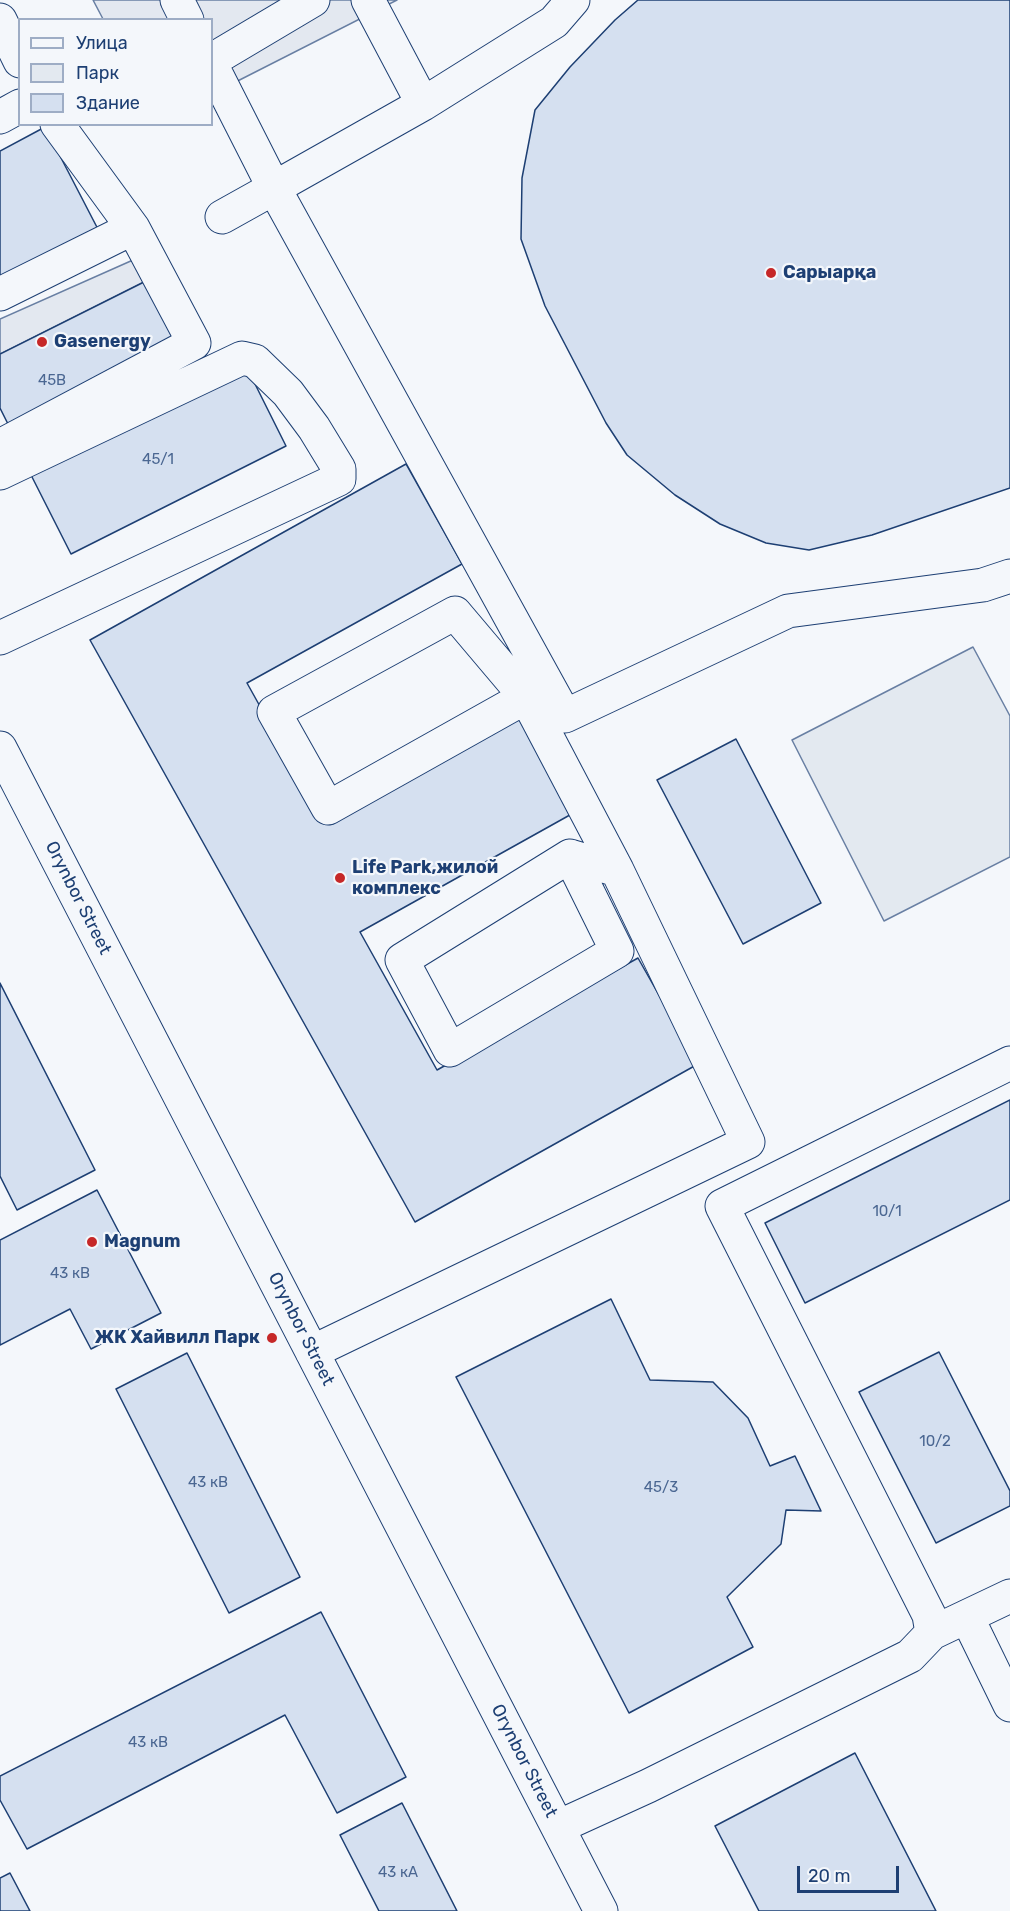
<!DOCTYPE html>
<html>
<head>
<meta charset="utf-8">
<style>
  body { margin:0 }
  #map { position:relative; width:1010px; height:1911px; overflow:hidden; background:#f4f7fb; font-family:Rubik,sans-serif }
  canvas { display:block }
  .legend { position:absolute; left:18px; top:18px; width:195px; height:108px; box-sizing:border-box; background:#f4f7fb; border:2px solid #9eadc5; margin:0; padding:8px 10px; list-style:none; font-size:18px; color:#1d3f73 }
  .legend li { display:flex; align-items:center; gap:12px; height:30px }
  .legend b { width:30px; border:2px solid #9eadc5 }
  .scale { position:absolute; left:797px; top:1866px; width:102px; height:27px; box-sizing:border-box; border:3px solid #1d3f73; border-top:0; padding-left:8px; font-size:18px; line-height:21px; white-space:nowrap; color:#1d3f73; -webkit-text-stroke:4px #f4f7fb; paint-order:stroke }
</style>
</head>
<body>
<div id="map">
<canvas width="1010" height="1911"></canvas>
<ul class="legend">
<li><b style="height:8px;background:#f4f7fb"></b>Улица</li>
<li><b style="height:16px;background:#e3e9f0"></b>Парк</li>
<li><b style="height:16px;background:#d5e0f0"></b>Здание</li>
</ul>
<div class="scale">20 m</div>
</div>
<script>
const ctx = document.querySelector('canvas').getContext('2d');
ctx.lineJoin = 'round';
function paint(path, color) {
  ctx.fillStyle = color;
  ctx.fill(path, 'evenodd');
}
function poly(rows) {
  const path = new Path2D();
  for (const r of rows) {
    path.moveTo(r[0], r[1]);
    for (let i = 2; i < r.length; i += 2) path.lineTo(r[i], r[i + 1]);
  }
  return path;
}
function stroke(path, color, width, dash) {
  ctx.strokeStyle = color;
  ctx.lineWidth = width;
  ctx.lineCap = dash ? 'butt' : 'round';
  ctx.setLineDash(dash || []);
  ctx.stroke(path);
}
function label(font, color, halo, rows, align = 'center') {
  ctx.font = font + ' Rubik,sans-serif';
  ctx.lineWidth = 4.5;
  ctx.setLineDash([]);
  ctx.textBaseline = 'middle';
  ctx.strokeStyle = halo;
  ctx.fillStyle = color;
  for (const [text, x, y, turn = 0] of rows) {
    ctx.save();
    ctx.translate(x, y);
    ctx.rotate((+turn || 0) * Math.PI / 180);
    ctx.textAlign = isNaN(turn) ? turn : align;
    if (halo) ctx.strokeText(text, 0, 0);
    ctx.fillText(text, 0, 0);
    ctx.restore();
  }
}
const green = poly([
  [973,647,1010,716,1010,857,884,921,792,740,973,647]
]);
paint(green, '#e3e9f0');
stroke(green, '#687fa3', 1.5);
const parking = poly([
  [93,0,397,0,212,94,212,20,103,19,93,0],
  [133,260,146,281,0,354,0,319,133,260]
]);
paint(parking, '#e3e8f0');
stroke(parking, '#687fa3', 1.5);
const building = poly([
  [638,0,1010,0,1010,488,872,535,809,550,766,543,720,524,675,495,627,455,606,423,545,306,521,239,522,178,535,110,570,67,615,20,638,0],
  [45,127,101,235,0,288,0,151,45,127],
  [146,281,178,344,10,428,0,408,0,354,146,281],
  [246,366,286,446,71,554,31,475,246,366],
  [406,464,462,564,247,683,325,823,522,713,577,811,360,932,437,1070,638,958,698,1064,415,1222,90,640,406,464],
  [736,739,821,903,743,944,657,780,736,739],
  [0,983,95,1170,17,1210,0,1176,0,983],
  [1010,1100,1010,1200,805,1303,765,1223,1010,1100],
  [97,1190,161,1313,91,1349,70,1309,0,1345,0,1240,97,1190],
  [611,1299,650,1380,713,1382,748,1418,770,1466,795,1456,821,1511,786,1510,781,1544,727,1597,753,1647,629,1713,456,1377,611,1299],
  [939,1352,1010,1491,1010,1506,936,1543,859,1392,939,1352],
  [187,1353,300,1577,229,1613,116,1389,187,1353],
  [321,1612,406,1777,337,1813,285,1715,27,1849,0,1800,0,1776,321,1612],
  [855,1753,936,1911,759,1911,715,1826,855,1753],
  [402,1803,457,1911,379,1911,340,1835,402,1803],
  [10,1873,30,1911,0,1911,0,1878,10,1873]
]);
paint(building, '#d5e0f0');
stroke(building, '#1d3f73', 1.5);
const minor = poly([
  [177,0,187,20],
  [368,0,423,104,274,188,565,716,788,611,983,585,1010,576],
  [0,20,20,61],
  [212,60,313,0],
  [212,66,274,188,222,217],
  [423,104,554,22,573,0],
  [0,117,20,106],
  [0,294,133,228],
  [0,446,194,343,133,228,57,124],
  [0,473,242,358,255,361,288,393,314,428,339,469,339,479,0,638],
  [0,748,601,1911],
  [570,856,617,951,450,1050,402,960,570,856,617,870],
  [1010,1063,722,1206,929,1615,932,1633,1010,1596],
  [312,1352,748,1142,617,870,526,697,455,613,274,712,328,808,526,697],
  [967,1617,1010,1705],
  [558,1827,648,1786,910,1656,932,1633]
]);
stroke(minor, '#1d3f73', 35);
stroke(minor, '#f4f7fb', 33);
for (const [x, y, r, color] of [
  [771,273,6,"#c62828"],
  [42,342,6,"#c62828"],
  [340,878,6,"#c62828"],
  [92,1242,6,"#c62828"],
  [272,1338,6,"#c62828"]
]) {
  const dot = new Path2D();
  dot.arc(x, y, r, 0, 2 * Math.PI);
  ctx.fillStyle = color;
  ctx.fill(dot);
  stroke(dot, '#f4f7fb', 2);
}
label('15px', '#4b6792', null, [
  ["45В",52,381],
  ["45/1",158,460],
  ["10/1",887,1212],
  ["43 кВ",70,1274],
  ["10/2",935,1442],
  ["43 кВ",208,1483],
  ["45/3",661,1488],
  ["43 кВ",148,1743],
  ["43 кА",398,1873]
]);
label('bold 18px', '#1d3f73', '#f4f7fb', [
  ["Сарыарқа",783,273],
  ["Gasenergy",54,342],
  ["Life Park,жилой",352,868],
  ["комплекс",352,889],
  ["Magnum",104,1242],
  ["ЖК Хайвилл Парк",260,1338,"right"]
], 'left');
label('18px', '#1d3f73', '#f4f7fb', [
  ["Orynbor Street",78,898,63],
  ["Orynbor Street",301,1329,63],
  ["Orynbor Street",524,1761,63]
]);
</script>
</body>
</html>
